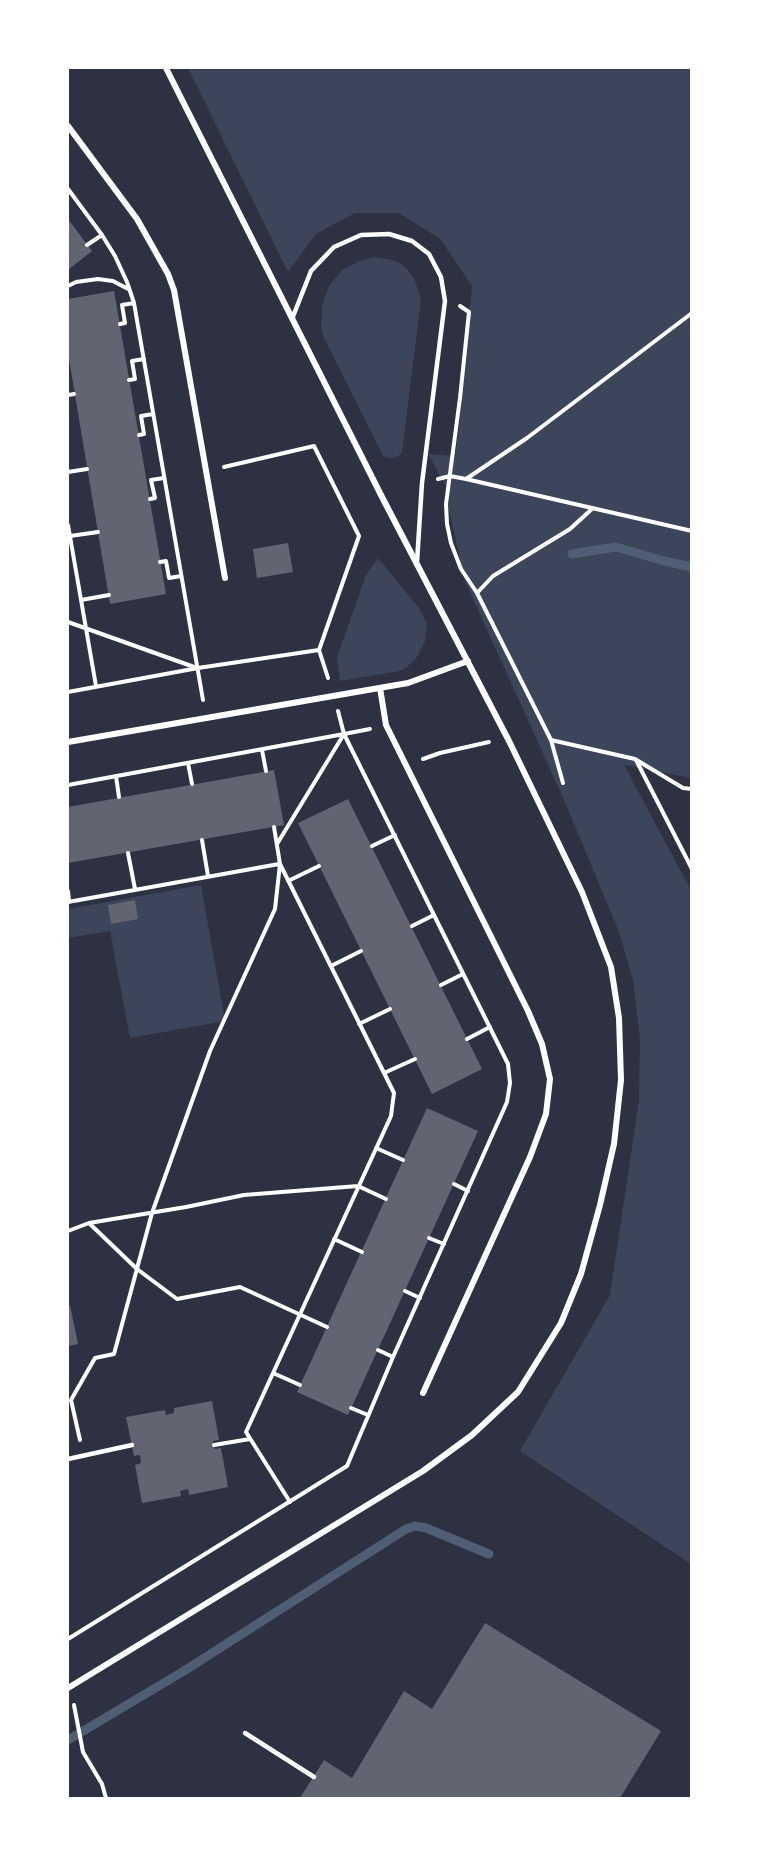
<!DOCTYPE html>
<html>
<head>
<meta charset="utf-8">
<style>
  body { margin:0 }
  #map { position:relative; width:759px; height:1866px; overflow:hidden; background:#2d3142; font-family:"Zilla Slab",serif }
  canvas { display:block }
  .frame { position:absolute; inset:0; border:69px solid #fff; pointer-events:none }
</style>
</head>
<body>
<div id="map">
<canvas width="759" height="1866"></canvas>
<div class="frame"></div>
</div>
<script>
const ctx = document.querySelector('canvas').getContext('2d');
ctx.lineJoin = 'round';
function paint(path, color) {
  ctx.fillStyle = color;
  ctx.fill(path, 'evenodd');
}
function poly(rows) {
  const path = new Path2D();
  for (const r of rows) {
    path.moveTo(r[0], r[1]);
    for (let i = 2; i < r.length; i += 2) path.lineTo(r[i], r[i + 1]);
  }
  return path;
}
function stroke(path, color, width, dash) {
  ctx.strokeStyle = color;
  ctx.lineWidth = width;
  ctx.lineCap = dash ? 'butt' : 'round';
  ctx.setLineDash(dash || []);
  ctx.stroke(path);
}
paint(poly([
  [188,68,691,68,691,778,624,765,691,890,691,1564,520,1451,610,1295,639,1100,640,1039,633,980,619,932,564,800,465,581,448,506,450,494,428,454,455,456,460,420,472,286,440,239,399,213,355,213,316,234,288,272],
  [374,257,392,260,400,263,408,270,414,278,421,299,402,453,397,457,389,458,383,456,324,338,321,328,322,305,329,286,342,270,359,261],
  [378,558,419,608,427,624,425,641,417,657,407,667,400,671,340,681,337,657,366,575],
  [201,885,225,1021,130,1038,110,931,68,938,68,909]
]), '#3c4559');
stroke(poly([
  [572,554,616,547,664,561,692,567],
  [68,1740,184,1671,406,1529,415,1526,426,1528,489,1554]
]), '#4f5d75', 9);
paint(poly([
  [68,219,92,251,68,270],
  [114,291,166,594,110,604,68,353,68,299],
  [288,543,293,572,257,578,253,549],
  [274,770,284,825,68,863,68,807],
  [348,799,482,1069,432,1094,298,823],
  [135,900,138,919,111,924,108,905],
  [427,1108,478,1131,348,1415,297,1392],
  [70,1305,78,1344,68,1346,68,1306],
  [212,1401,219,1440,213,1441,215,1449,221,1448,228,1487,189,1495,188,1489,180,1491,181,1496,142,1503,135,1465,141,1463,140,1455,134,1456,126,1417,165,1410,166,1415,174,1413,174,1408],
  [485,1623,661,1731,620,1798,300,1798,324,1760,352,1778,404,1691,432,1709]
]), '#626471');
stroke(poly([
  [68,189,102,235,87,245],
  [102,235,115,256,127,282,134,303],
  [68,286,76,282,98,279,113,281,130,290],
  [460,306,469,312,460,398,446,504,447,524,451,543,461,569,477,593,551,740,563,783],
  [120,324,125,323,122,305,134,303,203,700],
  [129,380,135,379,132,361,144,359],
  [68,395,74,394],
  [139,435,144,434,141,416,153,414],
  [68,472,87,469],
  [438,479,450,476,466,479,692,531],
  [466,479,527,438,692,313],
  [150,499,155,498,151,480,164,478],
  [68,525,96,686],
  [70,536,98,532],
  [160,562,166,561,169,578,181,576],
  [477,593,493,576,570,529,593,508],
  [81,600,109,595],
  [68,622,197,668],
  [319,650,328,678],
  [68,692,198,668,319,650,359,536,314,446,224,467],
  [551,740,635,759,683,788,692,789],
  [262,750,266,771],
  [423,759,440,753,489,742],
  [636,760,692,869],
  [188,763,192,784],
  [116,776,119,797],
  [68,785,344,734,338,711],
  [202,840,208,876],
  [277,844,344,734,370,729],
  [372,846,395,835],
  [128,853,135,889],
  [280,864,394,1093,391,1116,246,1432,290,1502],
  [288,881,319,866],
  [68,891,69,901],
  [68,902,279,864],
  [412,926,434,915],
  [331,966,361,951],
  [441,985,463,974],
  [359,1024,390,1009],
  [467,1039,490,1027],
  [384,1073,415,1059],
  [376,1148,403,1160],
  [454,1184,468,1191],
  [90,1224,137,1269,177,1299,240,1287,327,1327],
  [68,1231,89,1223,186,1207,244,1195,358,1186,386,1199],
  [429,1238,444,1244],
  [334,1239,362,1252],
  [405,1291,420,1298],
  [378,1350,393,1357],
  [273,1373,300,1385],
  [351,1408,368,1415],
  [80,1440,71,1400,95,1358,114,1354,152,1213,210,1051,275,909,280,864,274,827],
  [214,1445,250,1439],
  [68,1639,347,1466,393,1357,507,1102,510,1083,508,1064,344,734],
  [74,1705,83,1752,102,1784,106,1798]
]), '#fff', 4);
stroke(poly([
  [292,319,311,271,334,247,361,235,389,234,412,241,429,254,441,277,445,301,422,483,417,562],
  [68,1459,132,1445],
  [245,1733,314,1777]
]), '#fff', 4.5);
stroke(poly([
  [68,126,137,219,168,274,174,290,225,578],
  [380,688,386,725,528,1011,542,1044,550,1079,546,1114,530,1157,423,1393],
  [68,742,408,683,468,661],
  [68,1688,423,1471,472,1435,518,1392,561,1323,581,1274,600,1205,614,1144,621,1080,619,1018,611,967,582,892,509,741,382,497,166,68]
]), '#fff', 6);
</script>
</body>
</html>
